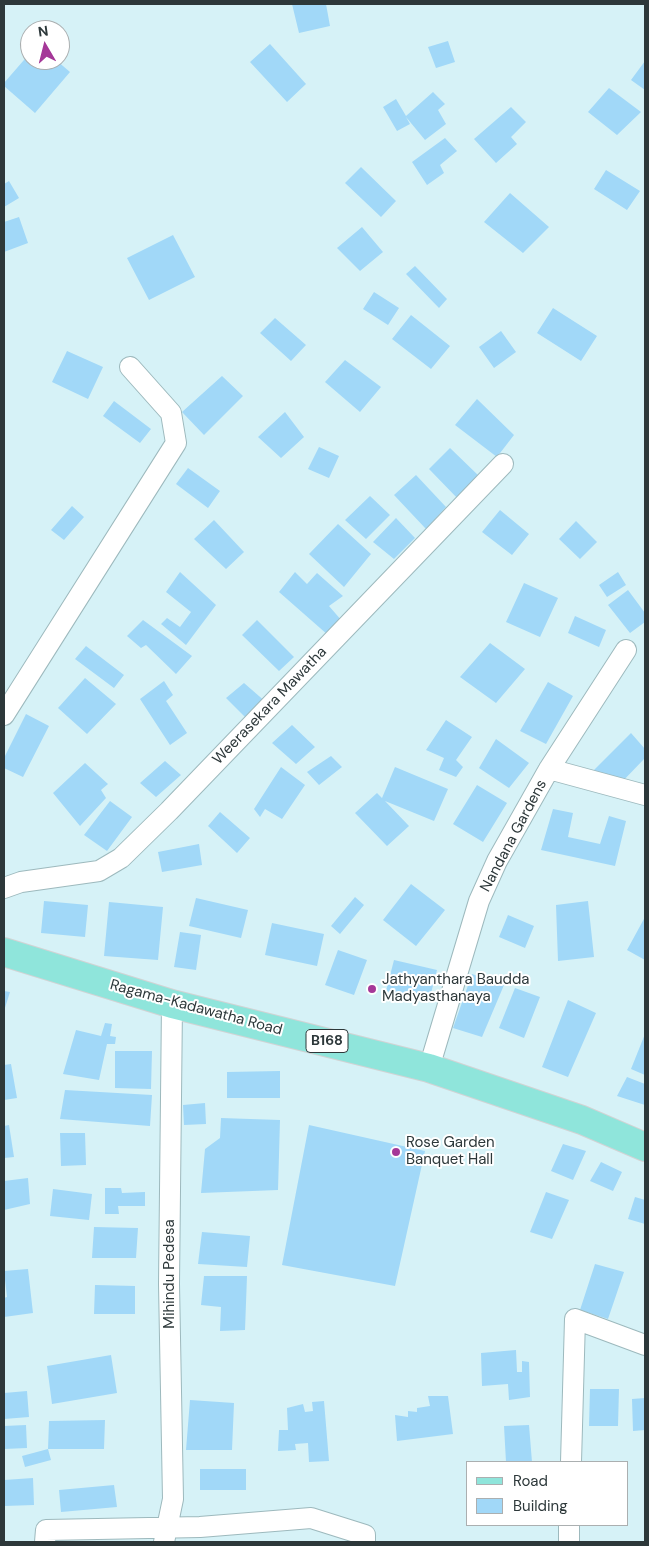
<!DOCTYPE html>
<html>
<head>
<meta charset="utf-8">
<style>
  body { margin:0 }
  #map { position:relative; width:649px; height:1546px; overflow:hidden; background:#d6f2f7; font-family:"DM Sans",sans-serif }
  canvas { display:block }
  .frame { position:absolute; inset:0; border:5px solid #2d383a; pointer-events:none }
  .legend { position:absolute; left:466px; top:1461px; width:162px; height:65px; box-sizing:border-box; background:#fff; border:1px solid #abafb0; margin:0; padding:6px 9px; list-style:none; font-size:15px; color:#2d383a }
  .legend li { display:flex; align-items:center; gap:10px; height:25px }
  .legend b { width:25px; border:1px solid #abafb0 }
  .north { position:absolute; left:20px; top:20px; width:50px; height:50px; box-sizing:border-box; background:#fff; border:1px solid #abafb0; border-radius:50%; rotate:352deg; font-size:14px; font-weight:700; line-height:20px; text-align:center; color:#2d383a }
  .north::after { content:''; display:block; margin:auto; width:18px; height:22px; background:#a53898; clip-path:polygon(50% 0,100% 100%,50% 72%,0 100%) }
</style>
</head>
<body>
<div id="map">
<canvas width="649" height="1546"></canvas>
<div class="frame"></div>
<ul class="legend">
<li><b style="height:6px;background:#8fe5db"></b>Road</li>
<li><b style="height:14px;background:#a1d8f8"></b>Building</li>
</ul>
<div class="north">N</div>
</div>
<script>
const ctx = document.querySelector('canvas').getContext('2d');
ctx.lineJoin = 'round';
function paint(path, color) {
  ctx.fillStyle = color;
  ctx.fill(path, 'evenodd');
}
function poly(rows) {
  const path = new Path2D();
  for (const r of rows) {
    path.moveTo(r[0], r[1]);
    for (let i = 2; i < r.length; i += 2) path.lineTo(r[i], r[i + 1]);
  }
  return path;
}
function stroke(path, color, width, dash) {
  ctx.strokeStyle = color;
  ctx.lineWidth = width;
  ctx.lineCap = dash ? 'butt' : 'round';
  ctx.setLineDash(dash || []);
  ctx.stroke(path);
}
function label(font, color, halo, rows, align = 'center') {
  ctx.font = font + ' "DM Sans",sans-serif';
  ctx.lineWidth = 4;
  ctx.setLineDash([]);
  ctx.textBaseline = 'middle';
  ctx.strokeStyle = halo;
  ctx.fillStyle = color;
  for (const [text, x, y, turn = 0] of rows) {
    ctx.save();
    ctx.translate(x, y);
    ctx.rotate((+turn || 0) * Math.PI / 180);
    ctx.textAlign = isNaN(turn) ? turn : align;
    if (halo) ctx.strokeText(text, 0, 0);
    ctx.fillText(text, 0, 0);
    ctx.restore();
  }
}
paint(poly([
  [292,4,326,4,330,26,299,33],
  [448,41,455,62,436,68,428,47],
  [270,44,306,84,287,102,250,62],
  [30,53,30,60,56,60,70,72,35,113,4,86,4,83],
  [645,61,645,90,631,80],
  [609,88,641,112,617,135,588,112],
  [433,92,445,104,438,110,446,124,425,140,406,117,410,124,397,131,383,107,396,99,406,116],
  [511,107,526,122,511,137,517,144,496,163,474,139],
  [445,138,457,151,440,165,444,173,427,185,412,162],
  [361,167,396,201,381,217,345,183],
  [606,170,640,191,627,210,594,189],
  [9,181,19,198,4,207,4,184],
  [510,193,549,227,523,253,484,222],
  [19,217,28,243,4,252,4,222],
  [362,227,383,252,360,271,337,248],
  [173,235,195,277,149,300,127,258],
  [415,266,447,299,439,308,406,274],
  [374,292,399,308,388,325,363,309],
  [553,308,597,336,581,361,537,333],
  [411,315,450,346,431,369,392,339],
  [275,318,306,345,291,361,260,333],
  [501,331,516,352,494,368,479,347],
  [67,351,103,367,88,399,52,382],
  [345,360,381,387,360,412,325,382],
  [222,376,243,396,204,435,182,412],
  [477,399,514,435,497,457,455,425],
  [114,401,151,429,140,443,103,416],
  [285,412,304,437,281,458,258,437],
  [319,447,339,456,329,478,308,469],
  [450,448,480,477,461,502,429,469],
  [188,468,220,491,208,508,176,484],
  [416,475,446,507,426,529,394,495],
  [370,496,390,515,366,539,345,520],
  [72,506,84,517,64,540,51,530],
  [500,510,529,534,512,555,482,532],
  [396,518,415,538,394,559,373,542],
  [214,520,244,552,226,569,194,539],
  [576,521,597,542,580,559,559,539],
  [338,524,371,554,344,587,309,554],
  [180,572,216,605,186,645,161,624,167,618,180,627,191,612,166,592],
  [295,572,307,584,317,573,343,596,329,606,342,621,328,635,279,592],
  [618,572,626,585,607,597,599,585],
  [524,583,558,598,540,637,506,622],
  [628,590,645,613,645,622,630,633,608,605],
  [575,616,606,630,599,647,568,633],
  [143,620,192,656,176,674,146,645,141,648,127,636],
  [257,620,294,657,279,671,242,635],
  [490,643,525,669,496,703,460,677],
  [86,646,124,675,114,688,75,659],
  [85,678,116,704,87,734,58,708],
  [164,681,173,695,166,701,187,733,170,745,140,699],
  [548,682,573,696,546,744,520,731],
  [244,683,267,703,249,721,226,698],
  [26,714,49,726,23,777,4,768,4,758],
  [446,720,472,737,456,760,463,767,456,777,439,770,444,758,426,750],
  [292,725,315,747,296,764,272,743],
  [631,733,645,749,645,758,620,784,593,771],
  [496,739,529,763,509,788,479,768],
  [331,756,342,767,319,785,307,772],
  [165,761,181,775,156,797,140,783],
  [85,763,108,784,101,790,106,798,80,826,53,793],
  [281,767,305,785,282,819,265,809,260,817,254,809],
  [395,767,448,789,434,821,385,801,409,826,387,846,355,813,377,793,382,798],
  [477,785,507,803,483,842,453,824],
  [110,801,132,817,107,851,84,835],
  [553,809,573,813,568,837,600,844,609,816,626,821,615,866,541,850],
  [220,812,250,838,237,853,208,826],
  [199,844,202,865,162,872,158,852],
  [411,884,445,910,416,946,383,920],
  [355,897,364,905,340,934,331,926],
  [196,898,248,910,241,938,189,926],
  [44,901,88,905,85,937,41,933],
  [588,901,594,957,558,961,556,905],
  [109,902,163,907,158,960,104,956],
  [508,915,534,926,525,948,499,937],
  [645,917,645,960,627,950],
  [272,923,324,934,317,966,265,955],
  [180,932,201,935,196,970,174,967],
  [338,950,367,960,354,995,325,985],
  [394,960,437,970,429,1001,386,991],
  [472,974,504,985,482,1037,453,1028],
  [515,988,540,997,524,1038,499,1028],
  [4,991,10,992,4,1011],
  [568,1000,596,1013,568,1077,542,1067],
  [105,1023,112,1024,110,1036,116,1037,115,1044,107,1044,99,1080,63,1074,76,1030,101,1036],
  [645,1034,645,1075,631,1069],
  [115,1051,152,1051,151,1089,115,1088],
  [11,1064,17,1098,4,1100,4,1065],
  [280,1071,280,1098,227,1098,227,1072],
  [627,1077,645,1084,645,1105,617,1096],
  [65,1090,152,1095,150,1126,60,1119],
  [205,1103,206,1124,184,1125,183,1105],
  [221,1118,280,1120,278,1190,201,1193,205,1149,220,1138],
  [9,1125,14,1157,4,1158,4,1126],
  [309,1125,425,1151,395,1286,282,1265],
  [60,1133,85,1133,86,1165,61,1166],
  [563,1144,586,1151,573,1180,551,1171],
  [601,1162,622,1172,613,1191,590,1181],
  [28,1178,30,1204,4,1210,4,1181],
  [105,1188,121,1188,122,1193,145,1192,145,1206,118,1206,119,1214,105,1214],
  [53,1189,92,1194,89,1220,50,1216],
  [546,1192,569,1200,552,1239,530,1232],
  [635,1197,645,1200,645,1224,628,1219],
  [94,1227,138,1228,136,1258,92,1258],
  [202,1232,250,1236,247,1267,198,1264],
  [595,1264,624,1272,608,1319,580,1310],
  [28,1269,33,1313,4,1317,4,1298,7,1297,4,1271],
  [204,1276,247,1276,245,1330,220,1331,221,1307,201,1305],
  [95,1285,135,1286,135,1314,94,1314],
  [516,1350,517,1372,522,1372,522,1361,529,1362,530,1397,509,1400,508,1384,482,1386,481,1353],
  [111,1355,117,1393,52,1404,47,1366],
  [590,1389,619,1389,618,1426,589,1426],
  [27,1391,29,1417,4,1419,4,1393],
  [428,1396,448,1396,453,1434,397,1441,395,1415,408,1417,408,1411,417,1412,417,1408,430,1406],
  [645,1398,645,1430,633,1431,632,1399],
  [190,1400,234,1403,232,1450,186,1450],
  [324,1401,329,1461,309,1462,308,1443,295,1444,296,1450,278,1451,279,1430,288,1430,287,1408,303,1404,305,1412,313,1411,312,1402],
  [105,1420,104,1449,48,1449,49,1421],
  [26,1425,27,1448,4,1449,4,1426],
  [529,1425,532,1462,506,1462,504,1426],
  [48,1449,51,1460,25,1467,22,1456],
  [200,1469,246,1469,246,1490,200,1490],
  [33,1478,34,1505,4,1506,4,1480],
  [114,1485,117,1507,61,1512,59,1490]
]), '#a1d8f8');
const street = poly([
  [4,715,176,443,171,413,130,367],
  [549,769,645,795],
  [4,888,21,882,99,871,121,858,169,811,503,464],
  [429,1068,479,901,497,861,549,769,626,650],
  [571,1462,575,1319,645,1345],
  [45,1542,46,1530,200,1527,311,1518,365,1535,365,1542],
  [164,1542,173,1499,169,1284,172,1004],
  [569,1542,569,1525]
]);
const primary = poly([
  [4,952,172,1004,429,1068,582,1120,645,1147]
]);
stroke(street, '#9db9bd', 22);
stroke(primary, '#d1d3d4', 30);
stroke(street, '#fff', 20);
stroke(primary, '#8fe5db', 28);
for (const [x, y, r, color] of [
  [372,989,5,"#a53898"],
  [396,1152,5,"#a53898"]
]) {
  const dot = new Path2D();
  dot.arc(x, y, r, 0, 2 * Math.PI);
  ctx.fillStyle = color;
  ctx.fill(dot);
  stroke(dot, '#fff', 2);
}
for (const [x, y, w] of [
  [327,1041,42]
]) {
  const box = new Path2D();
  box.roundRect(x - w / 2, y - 11.5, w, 23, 4);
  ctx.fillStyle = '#fff';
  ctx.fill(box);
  stroke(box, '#2d383a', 1);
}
label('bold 14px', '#2d383a', null, [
  ["B168",327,1041]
]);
label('15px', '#2d383a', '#fff', [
  ["Weerasekara Mawatha",270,706,-46],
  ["Nandana Gardens",514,836,-62],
  ["Ragama-Kadawatha Road",196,1008,15],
  ["Mihindu Pedesa",170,1274,-90]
]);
label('15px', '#2d383a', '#fff', [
  ["Jathyanthara Baudda",382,980],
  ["Madyasthanaya",382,997],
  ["Rose Garden",406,1143],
  ["Banquet Hall",406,1160]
], 'left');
</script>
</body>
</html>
